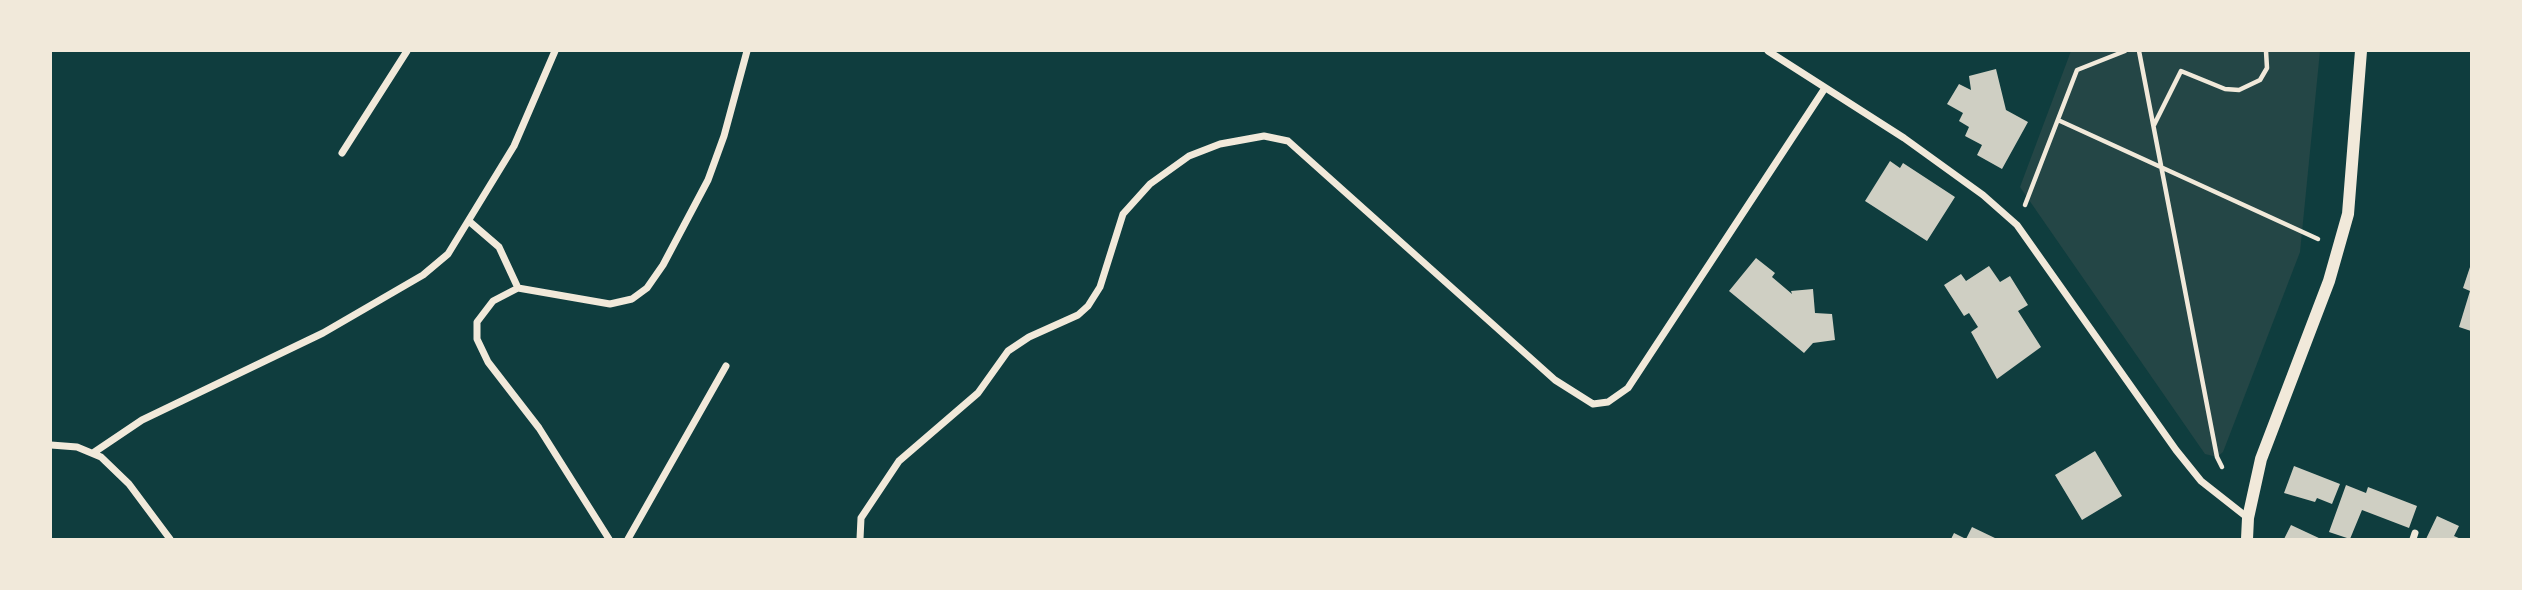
<!DOCTYPE html>
<html>
<head>
<meta charset="utf-8">
<style>
  body { margin:0 }
  #map { position:relative; width:2522px; height:590px; overflow:hidden; background:#0f3d3e; font-family:"DM Sans",sans-serif }
  canvas { display:block }
  .frame { position:absolute; inset:0; border:52px solid #f1e9da; pointer-events:none }
</style>
</head>
<body>
<div id="map">
<canvas width="2522" height="590"></canvas>
<div class="frame"></div>
</div>
<script>
const ctx = document.querySelector('canvas').getContext('2d');
ctx.lineJoin = 'round';
function paint(path, color) {
  ctx.fillStyle = color;
  ctx.fill(path, 'evenodd');
}
function poly(rows) {
  const path = new Path2D();
  for (const r of rows) {
    path.moveTo(r[0], r[1]);
    for (let i = 2; i < r.length; i += 2) path.lineTo(r[i], r[i + 1]);
  }
  return path;
}
function stroke(path, color, width, dash) {
  ctx.strokeStyle = color;
  ctx.lineWidth = width;
  ctx.lineCap = dash ? 'butt' : 'round';
  ctx.setLineDash(dash || []);
  ctx.stroke(path);
}
paint(poly([
  [2071,51,2320,51,2300,252,2223,452,2217,457,2205,454,2020,187]
]), '#244646');
paint(poly([
  [1996,69,2006,110,2028,122,2002,169,1977,155,1982,145,1965,136,1969,127,1959,121,1963,113,1947,104,1959,84,1971,90,1969,76],
  [1890,161,1900,168,1903,163,1955,197,1927,241,1865,201],
  [1756,258,1775,273,1772,277,1792,294,1791,291,1813,289,1815,313,1832,314,1835,340,1813,343,1804,353,1729,291],
  [2471,264,2471,331,2459,327,2470,291,2463,288],
  [1989,266,2000,282,2010,276,2028,305,2018,311,2041,347,1997,379,1971,332,1978,327,1969,313,1964,316,1944,285,1961,274,1966,281],
  [2095,451,2122,496,2082,520,2055,475],
  [2294,466,2340,484,2332,504,2317,498,2315,502,2284,493],
  [2346,485,2366,493,2368,487,2417,506,2409,528,2362,510,2350,539,2329,532],
  [2437,516,2459,526,2454,536,2461,539,2426,539],
  [2291,525,2321,539,2284,539],
  [1972,527,1997,539,1951,539,1954,533,1966,539]
]), '#cfcfc3');
stroke(poly([
  [2139,51,2217,457,2222,467],
  [2058,120,2318,239],
  [2154,125,2181,71,2225,89,2239,90,2260,80,2267,68,2266,51],
  [2025,205,2077,70,2125,51]
]), '#f1e9da', 4.5);
stroke(poly([
  [1768,51,1904,138,1983,195,2017,225,2176,450,2201,481,2248,518],
  [342,153,407,51],
  [470,222,499,247,518,288],
  [51,445,77,447,101,457,129,484,170,539],
  [93,453,142,420,323,333,423,275,448,254,514,146,555,51],
  [609,539,539,428,488,362,477,339,477,322,493,301,518,288,610,304,632,299,647,288,663,265,708,180,724,136,747,51],
  [628,539,726,366],
  [860,539,861,518,899,461,978,393,1008,351,1029,337,1078,315,1088,306,1100,287,1123,214,1150,184,1189,156,1220,144,1264,136,1288,141,1555,380,1593,404,1608,402,1628,388,1825,88],
  [2413,539,2415,533]
]), '#f1e9da', 7);
stroke(poly([
  [2247,539,2248,518,2261,459,2329,281,2348,214,2361,51]
]), '#f1e9da', 12);
</script>
</body>
</html>
